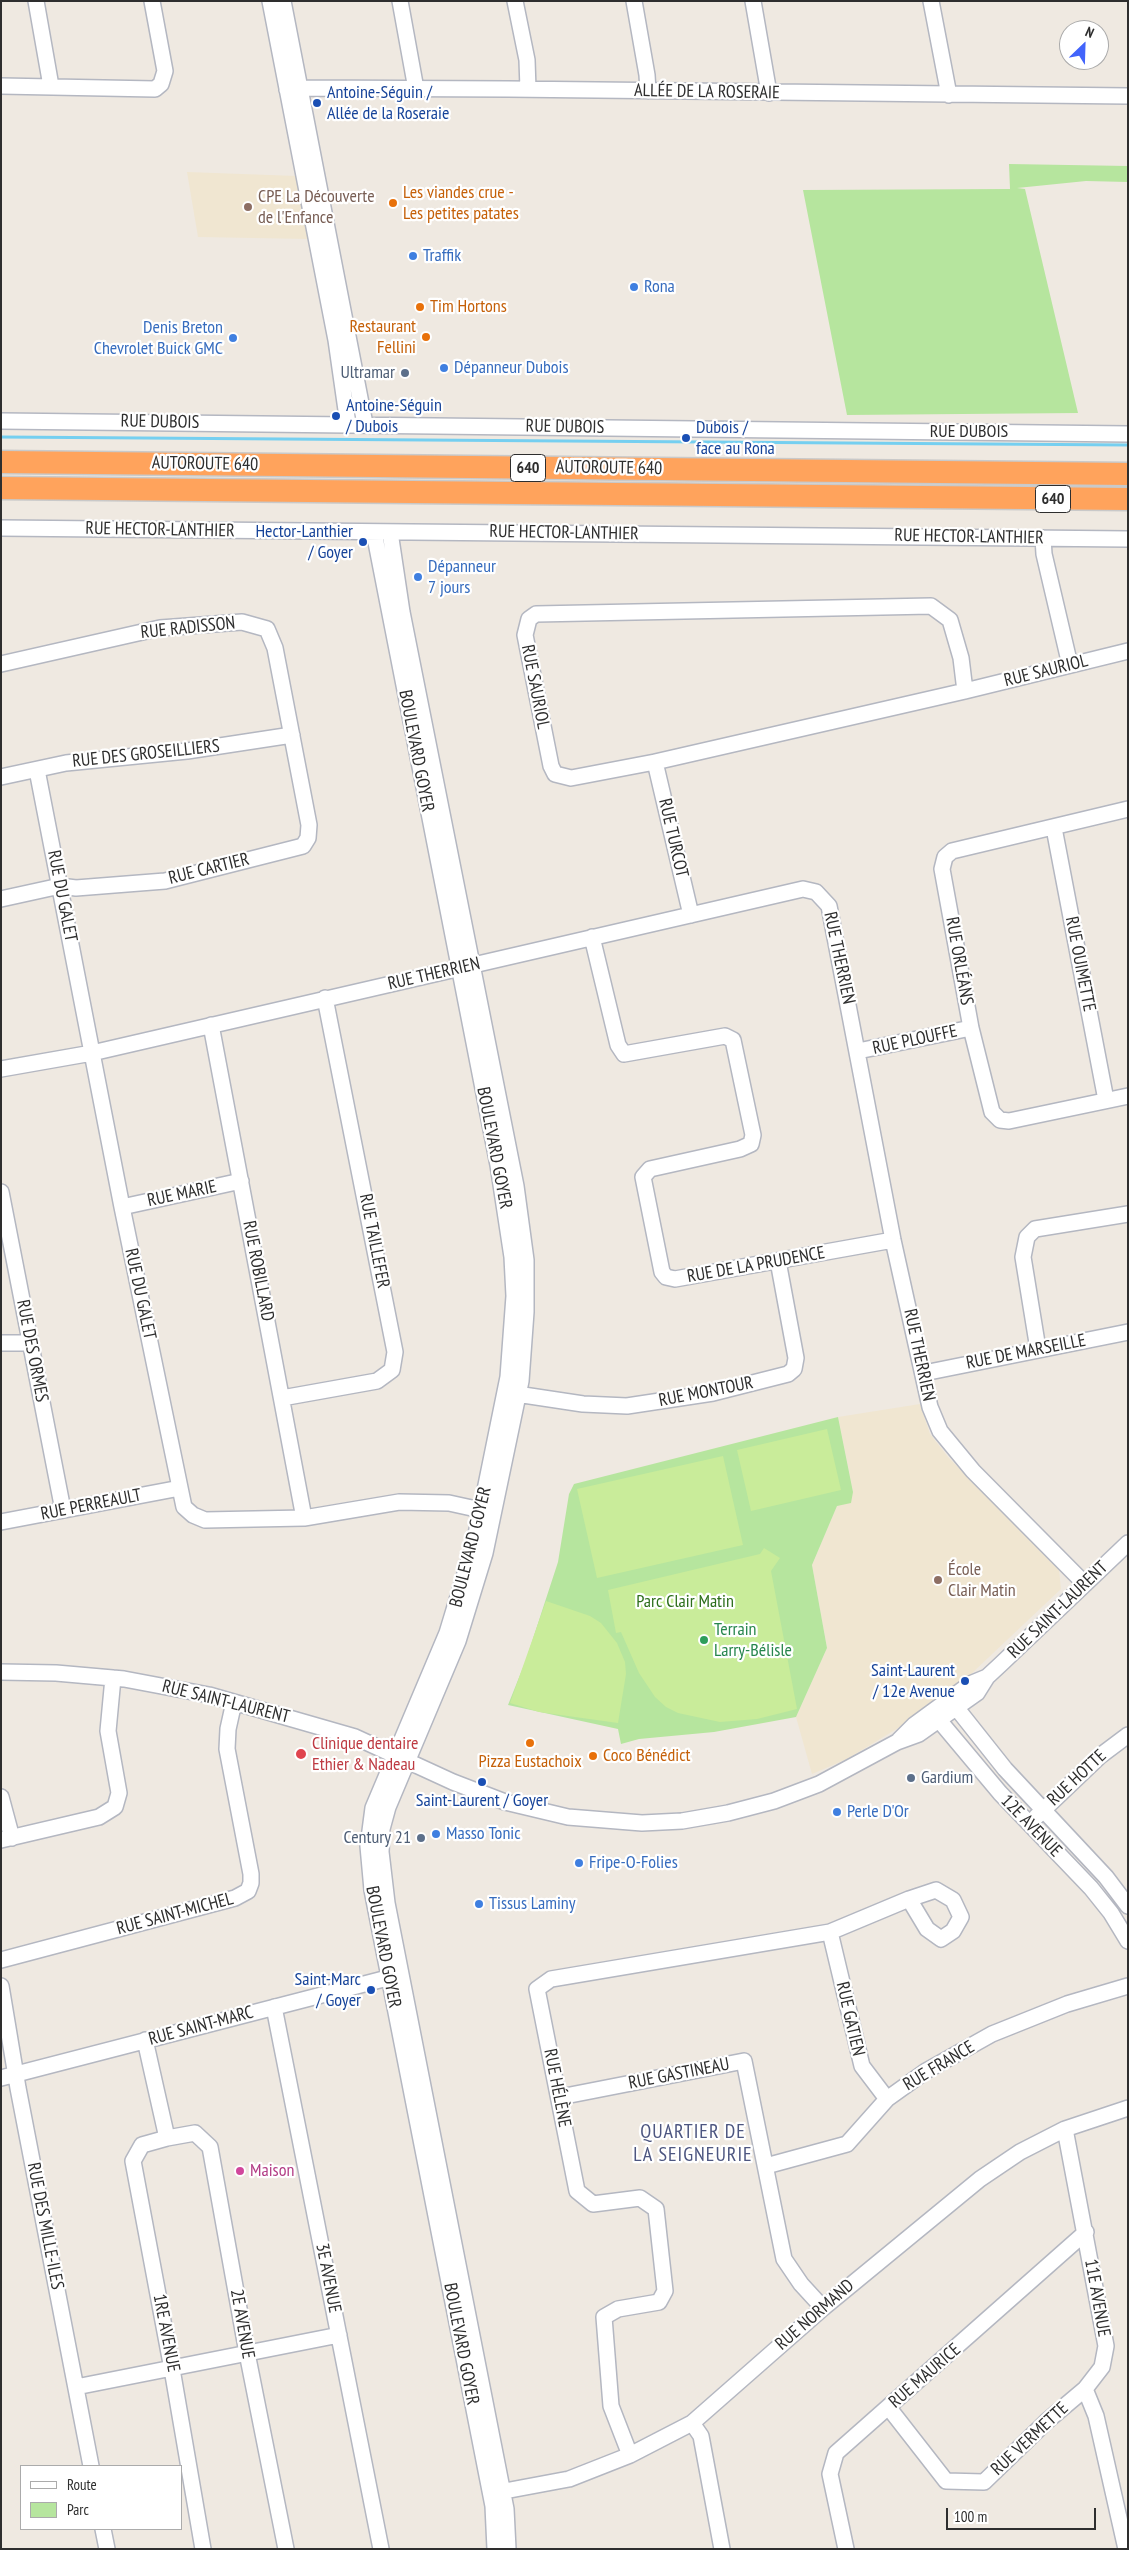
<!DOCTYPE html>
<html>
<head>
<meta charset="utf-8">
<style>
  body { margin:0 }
  #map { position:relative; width:1129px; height:2550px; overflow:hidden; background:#efe9e1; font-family:"PT Sans Narrow",sans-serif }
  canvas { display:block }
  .frame { position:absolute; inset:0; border:2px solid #2e2e2e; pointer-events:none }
  .legend { position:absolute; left:20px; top:2465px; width:162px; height:65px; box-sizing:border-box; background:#fff; border:1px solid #ababab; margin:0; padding:6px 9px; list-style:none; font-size:15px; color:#2e2e2e }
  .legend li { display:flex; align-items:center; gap:10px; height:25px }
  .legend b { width:25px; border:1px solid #ababab }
  .north { position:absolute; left:1059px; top:20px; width:50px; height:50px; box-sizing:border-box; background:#fff; border:1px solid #ababab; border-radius:50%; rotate:24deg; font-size:14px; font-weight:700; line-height:20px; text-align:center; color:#2e2e2e }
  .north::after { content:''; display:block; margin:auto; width:18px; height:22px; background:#4264fb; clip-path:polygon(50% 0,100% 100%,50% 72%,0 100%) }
  .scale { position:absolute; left:946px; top:2508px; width:150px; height:22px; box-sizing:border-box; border:2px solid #2e2e2e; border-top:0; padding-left:6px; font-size:15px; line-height:18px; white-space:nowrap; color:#2e2e2e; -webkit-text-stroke:4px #fff; paint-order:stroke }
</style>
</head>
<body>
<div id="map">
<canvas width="1129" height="2550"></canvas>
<div class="frame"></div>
<ul class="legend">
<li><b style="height:6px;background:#fff"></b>Route</li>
<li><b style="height:14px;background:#b6e59e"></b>Parc</li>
</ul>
<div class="north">N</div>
<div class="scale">100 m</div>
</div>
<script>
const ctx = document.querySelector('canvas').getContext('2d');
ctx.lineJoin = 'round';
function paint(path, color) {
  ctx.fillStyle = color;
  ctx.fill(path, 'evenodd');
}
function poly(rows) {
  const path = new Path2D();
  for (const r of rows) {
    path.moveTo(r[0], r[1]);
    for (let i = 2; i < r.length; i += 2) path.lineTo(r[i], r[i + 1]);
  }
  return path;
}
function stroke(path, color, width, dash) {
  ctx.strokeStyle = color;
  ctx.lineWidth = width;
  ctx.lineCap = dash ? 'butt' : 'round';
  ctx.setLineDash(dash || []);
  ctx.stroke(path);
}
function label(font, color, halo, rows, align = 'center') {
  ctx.font = font + ' "PT Sans Narrow",sans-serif';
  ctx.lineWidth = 4.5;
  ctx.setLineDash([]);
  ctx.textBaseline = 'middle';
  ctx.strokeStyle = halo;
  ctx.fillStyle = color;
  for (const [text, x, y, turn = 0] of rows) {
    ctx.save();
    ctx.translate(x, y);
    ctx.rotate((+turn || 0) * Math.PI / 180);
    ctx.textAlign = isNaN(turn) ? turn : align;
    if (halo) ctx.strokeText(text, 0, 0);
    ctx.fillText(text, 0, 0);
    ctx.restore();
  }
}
paint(poly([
  [187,172,297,176,309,239,198,237],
  [920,1404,930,1434,948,1457,1059,1570,1061,1589,952,1692,928,1710,847,1759,812,1774,796,1717,827,1648,812,1565,837,1506,853,1492,838,1417]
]), '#f0e6d1');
paint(poly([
  [1009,164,1128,166,1128,182,1086,181,1017,188,1025,189,1078,413,847,415,803,190,1010,189],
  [838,1417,853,1492,851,1503,837,1506,812,1565,827,1648,796,1717,714,1732,639,1739,621,1744,618,1729,508,1705,526,1660,558,1562,569,1494,574,1484]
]), '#b6e59e');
paint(poly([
  [827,1429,841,1490,751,1511,737,1450],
  [723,1456,743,1545,597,1578,577,1489],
  [764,1548,780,1558,771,1571,797,1709,757,1719,720,1722,678,1713,666,1707,655,1697,639,1673,621,1632,616,1633,608,1590,760,1554],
  [546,1601,590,1616,601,1623,617,1643,625,1662,626,1674,618,1723,539,1712,510,1703]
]), '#c9ec9a');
stroke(poly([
  [1,437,1128,445]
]), '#75cff0', 3);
const minor = poly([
  [36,1,51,86],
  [270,1,336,340,348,424],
  [283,1,365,424],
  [400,1,416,89],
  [515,1,527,60,528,89],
  [634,1,647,75,648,91],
  [753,1,769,93],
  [931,1,949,95],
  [1,86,155,89,161,84,165,71,152,1],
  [287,90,300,88,508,89,1128,96],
  [1,421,1128,434],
  [1,528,1128,539],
  [374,532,498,1165,512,1257,514,1296,508,1377,474,1544,447,1633,373,1808,368,1846,372,1890,493,2506,495,2549],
  [390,532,402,612,516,1186,526,1260,526,1312,521,1381,485,1553,458,1641,388,1807,382,1829,381,1852,387,1903,506,2509,508,2549],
  [1043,538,1044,554,1070,665],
  [1,664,160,628,242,622,267,629,275,648,309,825,308,838,303,846,165,881,76,888,60,886,1,899],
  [965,691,961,658,950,620,931,606,536,614,529,619,525,635,551,766,555,774,571,778,655,762,965,691,1128,651],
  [655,762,691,915],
  [37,770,122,1207,184,1507,193,1515,205,1520,304,1518,399,1502,449,1503,490,1512],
  [1,777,66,763,187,751,292,735],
  [1128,809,952,851,945,857,942,869,971,1028,992,1112,1000,1120,1009,1121,1128,1096],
  [1054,828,1106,1100],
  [592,937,618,1045,624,1054,725,1036,733,1040,753,1135,751,1144,740,1149,650,1169,643,1177,662,1272,666,1277,675,1279,893,1240],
  [211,1025,304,1518],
  [858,1051,971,1028],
  [1,1069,92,1053,803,889,816,892,829,906,893,1240,930,1407,940,1431,973,1471,1085,1584],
  [1,1192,63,1510],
  [122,1207,241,1181],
  [1,1343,31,1343],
  [1038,1349,1023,1257,1027,1237,1035,1229,1128,1214],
  [924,1373,1128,1332],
  [510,1393,583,1404,627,1406,713,1393,788,1374,794,1369,796,1358,778,1261],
  [282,1398,377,1381,392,1370,395,1352,325,998],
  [1,1522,180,1488],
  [1,1672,56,1673,124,1679,209,1695,355,1737,453,1782,505,1802,568,1817,642,1823,682,1821,728,1813,774,1801,819,1784,897,1742,919,1734,977,1693,987,1677],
  [951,1701,1005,1769,1106,1877,1128,1906],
  [933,1713,1000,1793,1091,1888,1111,1913,1128,1941],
  [899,1740,914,1725,970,1684,987,1677,1001,1664,1128,1543],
  [1,1797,12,1838],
  [1036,1817,1100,1756,1128,1735],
  [1,1840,99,1817,115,1807,119,1793,108,1731,113,1678],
  [830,1932,862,2066,887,2099],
  [1,1960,235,1898,248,1891,251,1883,251,1874,227,1749,228,1729,234,1702],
  [1,1986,18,2088,91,2466],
  [274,2007,381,2549],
  [145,2040,167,2138],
  [1,2078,399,1975],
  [560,2097,744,2061,784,2259,801,2284,823,2308],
  [1065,2129,1106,2346,1102,2367,1085,2389,1096,2416,1126,2549],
  [766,2166,847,2144,887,2099,926,2071,992,2034,1067,2004,1128,1986],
  [76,2387,339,2335],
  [889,2408,946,2481,984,2482,1047,2421,1085,2389],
  [692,2423,701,2436,722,2549],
  [630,2455,611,2406,604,2317,618,2309,659,2302,665,2291,656,2209,640,2198,593,2204,577,2191,537,1989,551,1979,830,1932,909,1899,936,1890,953,1900,961,1917,953,1931,941,1939,927,1929,909,1899],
  [494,2493,569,2479,630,2455,692,2423,823,2308,980,2179,1020,2152,1065,2129,1128,2108],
  [103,2529,107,2549],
  [203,2549,172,2369,133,2161,142,2145,167,2138,195,2133,210,2147,247,2353,286,2549],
  [846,2549,830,2474,836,2453,1086,2232]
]);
const highway = poly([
  [1,462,1128,474],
  [1,488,1128,499]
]);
stroke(minor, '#b4b7c1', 18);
stroke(highway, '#c9c9c9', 25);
stroke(minor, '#fff', 15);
stroke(highway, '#ffa35c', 22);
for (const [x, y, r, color] of [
  [317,103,5,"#1a4fb4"],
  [393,203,5,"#e8710a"],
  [248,207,5,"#8d6e63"],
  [413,256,5,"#3f7fe0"],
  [634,287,5,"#3f7fe0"],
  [420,307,5,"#e8710a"],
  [426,337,5,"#e8710a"],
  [233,338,5,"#3f7fe0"],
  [444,368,5,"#3f7fe0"],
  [405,373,5,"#5c6f8a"],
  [336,416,5,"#1a4fb4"],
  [686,438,5,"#1a4fb4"],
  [363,542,5,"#1a4fb4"],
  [418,577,5,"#3f7fe0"],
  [938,1580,5,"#8d6e63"],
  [704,1640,5,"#2e9e5b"],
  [965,1681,5,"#1a4fb4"],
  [530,1743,5,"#e8710a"],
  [301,1754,6,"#e0444e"],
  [593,1756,5,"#e8710a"],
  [911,1778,5,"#5c6f8a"],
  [482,1782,5,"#1a4fb4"],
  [837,1812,5,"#3f7fe0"],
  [436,1834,5,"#3f7fe0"],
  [421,1838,5,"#5c6f8a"],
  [579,1863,5,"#3f7fe0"],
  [479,1904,5,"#3f7fe0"],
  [371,1990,5,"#1a4fb4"],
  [240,2171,5,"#d1479c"]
]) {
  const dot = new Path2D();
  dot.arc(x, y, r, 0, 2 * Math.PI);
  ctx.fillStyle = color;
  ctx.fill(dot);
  stroke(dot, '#fff', 2);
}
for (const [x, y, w] of [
  [528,468,35],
  [1053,499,35]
]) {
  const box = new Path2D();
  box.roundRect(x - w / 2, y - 13.5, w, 27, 4);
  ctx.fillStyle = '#fff';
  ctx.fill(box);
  stroke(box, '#2e2e2e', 1);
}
label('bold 16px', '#2e2e2e', null, [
  ["640",528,468],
  ["640",1053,499]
]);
label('18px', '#2e2e2e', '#fff', [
  ["ALLÉE DE LA ROSERAIE",707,92,1],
  ["RUE DUBOIS",160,422,1],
  ["RUE DUBOIS",565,427,1],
  ["RUE DUBOIS",969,432],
  ["AUTOROUTE 640",205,464,1],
  ["AUTOROUTE 640",609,468,1],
  ["RUE HECTOR-LANTHIER",160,530,1],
  ["RUE HECTOR-LANTHIER",564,533,1],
  ["RUE HECTOR-LANTHIER",969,537,1],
  ["RUE RADISSON",188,628,-6],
  ["RUE SAURIOL",1046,671,-14],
  ["RUE SAURIOL",535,687,79],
  ["BOULEVARD GOYER",416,751,79],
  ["RUE DES GROSEILLIERS",146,754,-6],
  ["RUE TURCOT",673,838,77],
  ["RUE CARTIER",209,869,-14],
  ["RUE DU GALET",62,896,79],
  ["RUE THERRIEN",839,958,78],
  ["RUE ORLÉANS",959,961,80],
  ["RUE OUIMETTE",1080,964,79],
  ["RUE THERRIEN",434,974,-13],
  ["RUE PLOUFFE",915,1040,-12],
  ["BOULEVARD GOYER",494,1148,79],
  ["RUE MARIE",182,1194,-12],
  ["RUE TAILLEFER",374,1241,79],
  ["RUE DE LA PRUDENCE",756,1265,-10],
  ["RUE ROBILLARD",258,1271,79],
  ["RUE DU GALET",140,1294,78],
  ["RUE DES ORMES",32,1351,79],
  ["RUE DE MARSEILLE",1026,1352,-11],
  ["RUE THERRIEN",919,1355,78],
  ["RUE MONTOUR",706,1392,-11],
  ["RUE PERREAULT",91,1505,-11],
  ["BOULEVARD GOYER",471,1547,-76],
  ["RUE SAINT-LAURENT",1058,1610,-44],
  ["RUE SAINT-LAURENT",226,1702,14],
  ["RUE HOTTE",1077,1778,-43],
  ["12E AVENUE",1031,1826,46],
  ["RUE SAINT-MICHEL",175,1914,-15],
  ["BOULEVARD GOYER",383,1947,79],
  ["RUE GATIEN",850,2019,77],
  ["RUE SAINT-MARC",201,2026,-15],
  ["RUE FRANCE",939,2066,-31],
  ["RUE GASTINEAU",679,2074,-11],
  ["RUE HÉLÈNE",557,2088,79],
  ["RUE DES MILLE-ILES",45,2226,79],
  ["3E AVENUE",328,2278,79],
  ["11E AVENUE",1097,2298,80],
  ["RUE NORMAND",815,2315,-41],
  ["2E AVENUE",242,2324,80],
  ["1RE AVENUE",166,2333,79],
  ["BOULEVARD GOYER",461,2344,79],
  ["RUE MAURICE",925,2376,-41],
  ["RUE VERMETTE",1030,2439,-43]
]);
label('18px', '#164399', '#fff', [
  ["Antoine-Séguin /",327,93],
  ["Allée de la Roseraie",327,114],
  ["Antoine-Séguin",346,406],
  ["/ Dubois",346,427],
  ["Dubois /",696,428],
  ["face au Rona",696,449],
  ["Hector-Lanthier",353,532,"right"],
  ["/ Goyer",353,553,"right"],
  ["Saint-Laurent",955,1671,"right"],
  ["/ 12e Avenue",955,1692,"right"],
  ["Saint-Laurent / Goyer",482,1801,"center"],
  ["Saint-Marc",361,1980,"right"],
  ["/ Goyer",361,2001,"right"]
], 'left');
label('18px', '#c56008', '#fff', [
  ["Les viandes crue -",403,193],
  ["Les petites patates",403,214],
  ["Tim Hortons",430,307],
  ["Restaurant",416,327,"right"],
  ["Fellini",416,348,"right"],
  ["Coco Bénédict",603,1756],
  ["Pizza Eustachoix",530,1762,"center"]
], 'left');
label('18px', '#785e54', '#fff', [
  ["CPE La Découverte",258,197],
  ["de l'Enfance",258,218],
  ["École",948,1570],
  ["Clair Matin",948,1591]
], 'left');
label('18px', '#366cbe', '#fff', [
  ["Traffik",423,256],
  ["Rona",644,287],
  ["Denis Breton",223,328,"right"],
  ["Chevrolet Buick GMC",223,349,"right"],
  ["Dépanneur Dubois",454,368],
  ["Dépanneur",428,567],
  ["7 jours",428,588],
  ["Perle D'Or",847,1812],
  ["Masso Tonic",446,1834],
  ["Fripe-O-Folies",589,1863],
  ["Tissus Laminy",489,1904]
], 'left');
label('18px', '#4e5e75', '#fff', [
  ["Ultramar",395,373],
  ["Gardium",921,1778,"left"],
  ["Century 21",411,1838]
], 'right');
label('18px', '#2c6e1b', '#fff', [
  ["Parc Clair Matin",685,1602]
]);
label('18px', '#27864d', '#fff', [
  ["Terrain",714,1630],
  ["Larry-Bélisle",714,1651]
], 'left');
label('18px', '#be3a42', '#fff', [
  ["Clinique dentaire",312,1744],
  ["Ethier & Nadeau",312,1765]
], 'left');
label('18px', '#b23c85', '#fff', [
  ["Maison",250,2171]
], 'left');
ctx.letterSpacing = '1px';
label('20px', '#4d5680', '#fff', [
  ["QUARTIER DE",693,2132],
  ["LA SEIGNEURIE",693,2155]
]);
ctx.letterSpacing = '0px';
</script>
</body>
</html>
